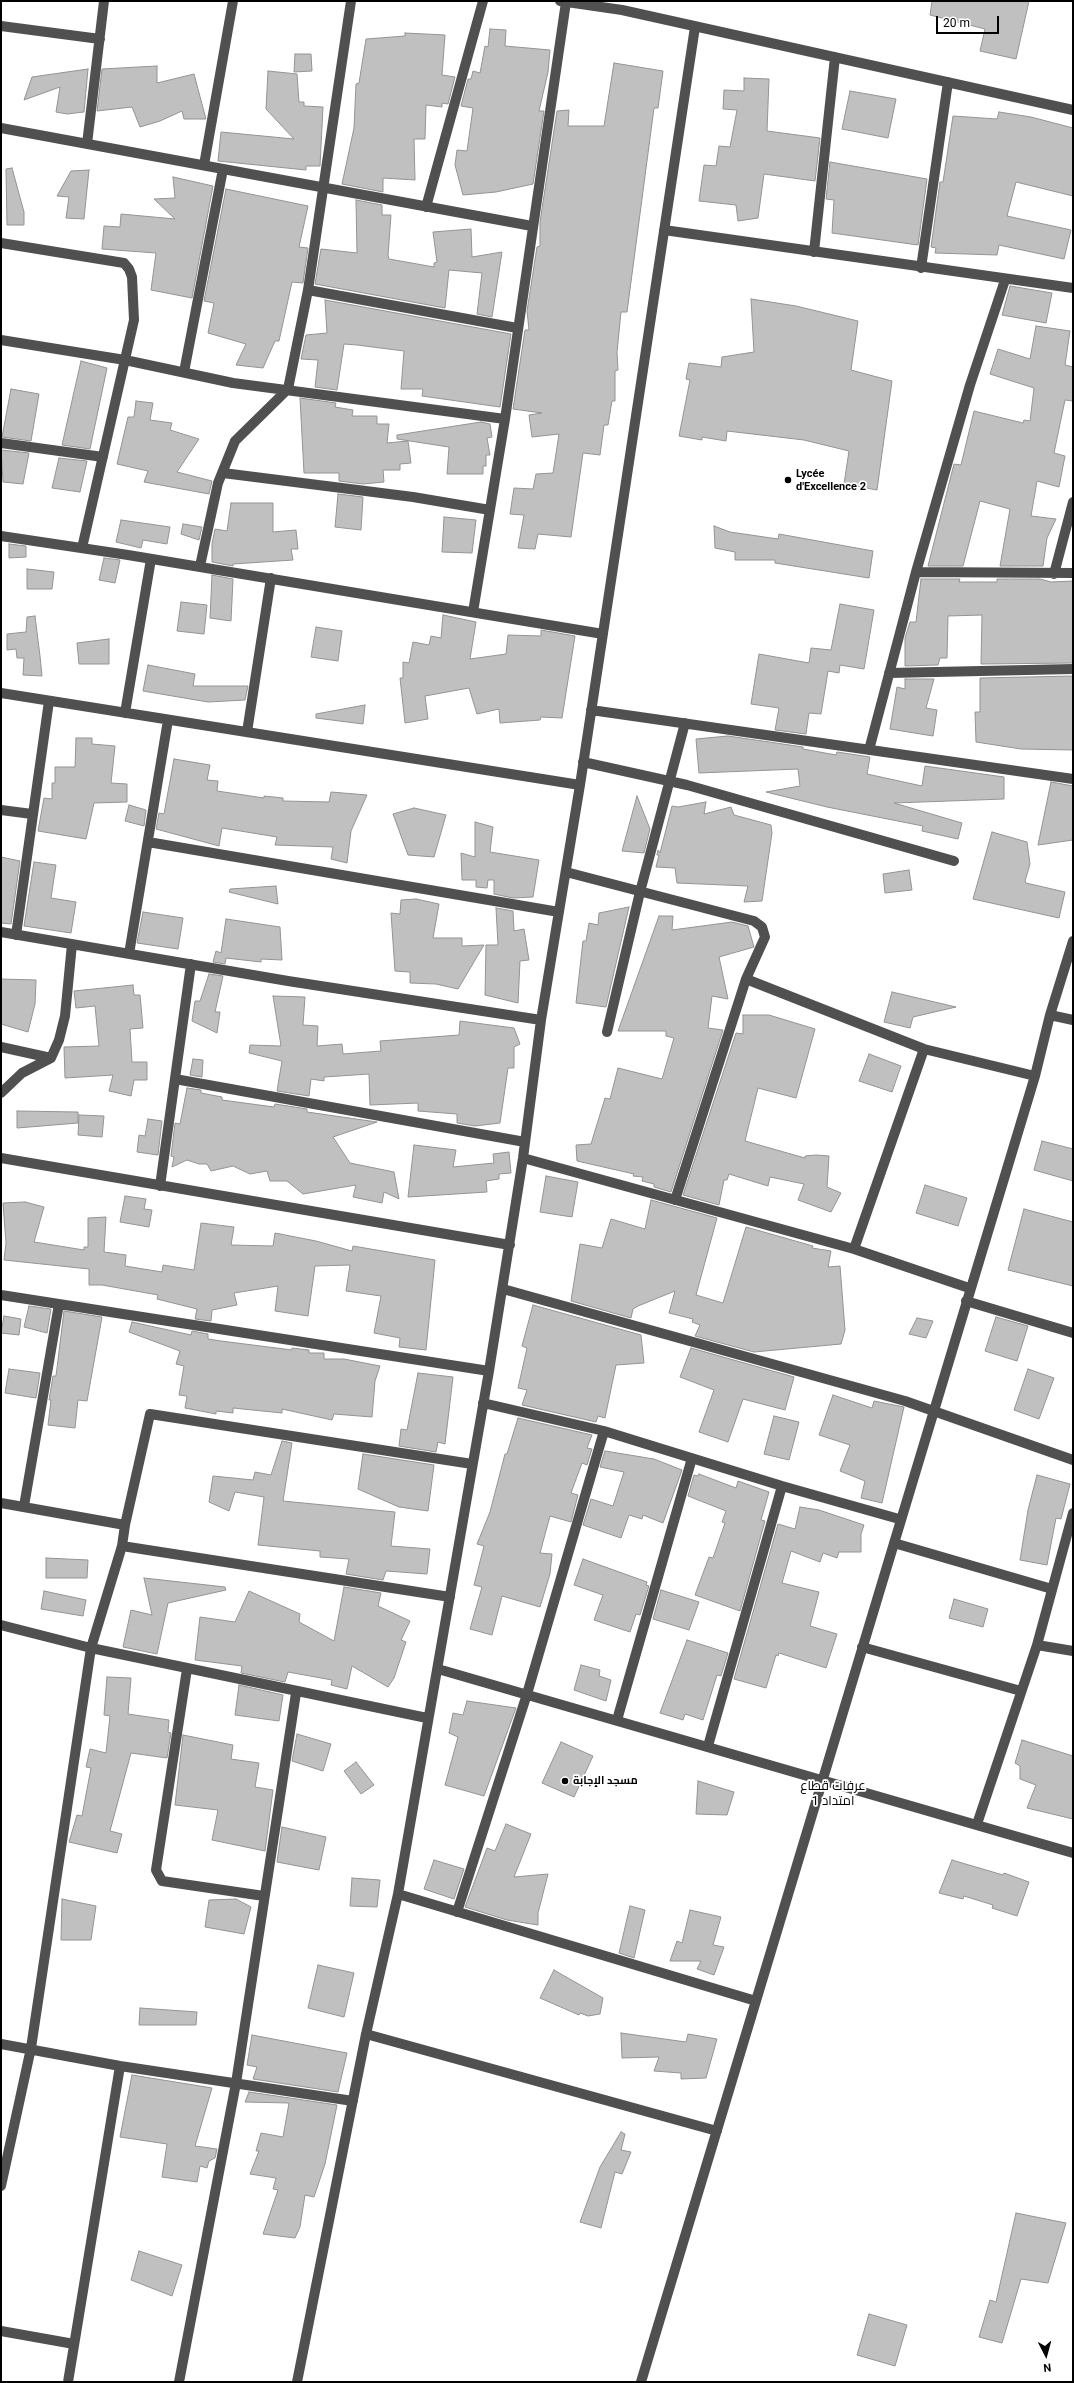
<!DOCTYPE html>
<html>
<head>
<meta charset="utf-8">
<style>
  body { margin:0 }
  #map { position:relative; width:1074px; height:2383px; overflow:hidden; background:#fff; font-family:Roboto,sans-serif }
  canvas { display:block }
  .frame { position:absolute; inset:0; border:2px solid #000; pointer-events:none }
  .north { position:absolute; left:1026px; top:2335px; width:40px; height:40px; -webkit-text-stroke:3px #fff; paint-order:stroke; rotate:174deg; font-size:11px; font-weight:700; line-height:16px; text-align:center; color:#000 }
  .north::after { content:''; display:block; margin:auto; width:14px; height:18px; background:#000; clip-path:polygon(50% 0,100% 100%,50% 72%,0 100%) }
  .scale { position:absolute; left:936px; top:16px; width:63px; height:18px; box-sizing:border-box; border:2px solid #000; border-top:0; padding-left:5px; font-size:12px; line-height:14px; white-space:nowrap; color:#000; -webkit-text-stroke:3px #fff; paint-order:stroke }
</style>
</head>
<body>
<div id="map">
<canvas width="1074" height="2383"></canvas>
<div class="frame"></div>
<div class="north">N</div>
<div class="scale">20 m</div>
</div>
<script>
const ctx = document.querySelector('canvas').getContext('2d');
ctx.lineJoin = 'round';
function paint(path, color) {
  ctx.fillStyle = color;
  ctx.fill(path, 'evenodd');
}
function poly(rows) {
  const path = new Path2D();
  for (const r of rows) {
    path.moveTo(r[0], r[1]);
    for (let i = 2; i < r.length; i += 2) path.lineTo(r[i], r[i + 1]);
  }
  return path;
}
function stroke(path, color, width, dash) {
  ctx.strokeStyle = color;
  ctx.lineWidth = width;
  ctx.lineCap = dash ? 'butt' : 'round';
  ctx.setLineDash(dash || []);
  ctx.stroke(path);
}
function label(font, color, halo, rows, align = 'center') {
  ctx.font = font + ' Roboto,Cairo,sans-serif';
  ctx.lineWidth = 3.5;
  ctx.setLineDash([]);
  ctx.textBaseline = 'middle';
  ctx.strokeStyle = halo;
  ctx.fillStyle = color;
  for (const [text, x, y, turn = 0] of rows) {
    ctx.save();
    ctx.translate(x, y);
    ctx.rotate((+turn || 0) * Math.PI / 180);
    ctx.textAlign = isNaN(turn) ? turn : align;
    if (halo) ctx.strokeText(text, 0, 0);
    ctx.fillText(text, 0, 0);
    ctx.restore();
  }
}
const building = poly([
  [932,1,1029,1,1016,59,980,51,985,29,930,15,932,1],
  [490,29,506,30,505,46,550,50,548,72,539,111,544,111,533,184,496,192,463,195,455,165,457,150,467,151,473,108,461,106,468,79,471,79,473,71,480,73,485,46,488,47,490,29],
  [405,33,445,35,442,75,455,77,448,104,442,103,442,107,426,105,425,139,414,139,415,180,383,178,383,192,342,184,354,128,356,84,359,83,366,39,405,36,405,33],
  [295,54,311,54,312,71,294,72,295,54],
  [614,63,663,71,658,108,654,108,627,312,621,312,617,352,618,370,615,371,615,401,612,401,608,425,604,425,600,455,583,453,571,537,538,534,535,549,518,548,524,515,510,514,514,488,533,489,536,474,553,473,559,434,532,437,529,415,542,413,513,409,525,330,529,330,527,311,537,247,540,246,540,222,557,111,569,110,568,126,604,126,614,63],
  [157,66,157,83,194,74,206,119,184,119,182,111,160,121,140,127,132,107,97,111,102,69,157,66],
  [88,69,84,112,67,114,56,112,60,87,24,100,32,77,88,69],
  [268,71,297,74,299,102,304,102,304,106,323,107,320,166,306,166,306,170,218,161,221,132,294,139,266,109,268,71],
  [744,78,769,79,767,131,820,138,815,181,764,174,758,218,738,221,736,205,699,201,704,165,716,166,719,146,730,147,737,110,723,109,724,90,744,91,744,78],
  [850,91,896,99,888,138,842,129,850,91],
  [999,112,1031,117,1073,128,1073,196,1016,182,1007,216,1071,230,1064,259,999,245,997,255,935,253,936,248,931,247,940,182,943,182,953,116,997,119,999,112],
  [830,162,927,179,918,245,832,233,834,200,826,199,830,162],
  [12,168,24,212,24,225,7,225,6,169,12,168],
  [89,170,84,219,66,218,69,197,57,196,71,171,89,170],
  [173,177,213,186,192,298,151,290,156,253,102,249,104,226,120,227,121,214,175,219,154,199,175,198,173,177],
  [226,189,308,206,299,247,308,248,303,283,292,282,279,341,275,341,263,368,236,365,246,344,208,333,214,303,204,301,226,189],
  [356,200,382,205,382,215,391,215,388,255,389,259,434,267,434,263,437,262,433,232,471,229,472,257,502,252,492,317,477,314,482,273,449,270,445,308,315,284,321,249,357,253,356,200],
  [1010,286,1052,293,1046,323,1002,315,1010,286],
  [751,299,796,306,858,321,851,370,892,381,877,490,844,484,849,451,804,440,727,431,726,441,702,437,702,440,679,436,690,380,686,379,689,363,721,367,722,357,754,352,751,299],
  [325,300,511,334,500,407,422,396,423,389,401,389,404,351,357,345,344,344,337,390,315,387,318,360,301,359,306,335,327,333,325,300],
  [1036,326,1070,331,1065,365,1073,367,1073,401,1065,400,1054,453,1065,456,1059,487,1037,481,1031,516,1056,519,1047,538,1043,566,1000,566,1010,509,980,501,963,566,928,566,954,464,961,465,974,411,1023,423,1024,420,1030,421,1034,388,990,374,998,349,1030,359,1036,326],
  [81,361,107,368,90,449,62,445,81,361],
  [11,389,39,394,31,441,2,437,11,389],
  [300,398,336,403,335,407,353,410,352,416,377,416,377,424,389,424,387,443,408,441,411,463,400,464,400,470,383,470,384,482,363,484,339,481,339,473,304,473,300,398],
  [136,401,153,403,150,420,172,423,170,430,199,439,177,472,212,481,209,494,144,482,148,471,117,464,128,417,134,417,136,401],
  [481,422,490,424,492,437,487,438,490,455,486,455,486,466,483,466,483,474,447,474,449,447,397,439,397,435,481,422],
  [1,450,29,453,23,484,3,482,1,450],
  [59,458,87,461,80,492,52,488,59,458],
  [338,494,363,497,361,530,335,527,338,494],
  [231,503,273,503,273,532,296,530,298,549,291,549,293,560,233,564,233,566,212,562,212,544,215,529,227,531,231,503],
  [444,517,476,520,472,553,442,552,444,517],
  [121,520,170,527,167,544,143,540,141,548,116,542,121,520],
  [183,524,202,527,199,540,181,534,183,524],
  [714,526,730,532,778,539,779,534,873,551,869,578,775,563,775,560,735,560,735,552,715,548,714,526],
  [9,544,26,546,26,557,9,558,9,544],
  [104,558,120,560,115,583,99,580,104,558],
  [27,569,54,572,52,589,27,589,27,569],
  [212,575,233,579,231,621,210,618,212,575],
  [921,579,960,579,959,582,997,582,997,579,1040,579,1051,582,1073,581,1073,663,981,664,982,615,948,616,947,658,940,658,938,665,905,666,905,638,910,622,916,622,921,579],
  [181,602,207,605,204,634,177,631,181,602],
  [840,604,874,610,864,669,840,665,839,673,828,671,821,714,809,713,806,734,775,730,779,708,751,704,759,654,809,663,811,648,831,650,840,604],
  [443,615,476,622,470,659,506,654,508,635,541,636,541,630,575,636,562,718,541,717,540,720,500,723,499,709,477,714,469,688,425,696,428,719,405,723,400,678,403,678,403,662,409,663,413,642,429,645,431,636,441,638,443,615],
  [35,616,40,656,42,676,23,675,24,658,17,658,16,649,7,650,7,634,26,632,27,617,35,616],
  [316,627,342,631,338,661,311,657,316,627],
  [109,639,109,664,79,664,77,643,109,639],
  [148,665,195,674,193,686,248,686,245,700,208,702,143,691,148,665],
  [1073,676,1073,750,1021,749,976,742,975,712,980,712,980,678,1073,676],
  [905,679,934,679,926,708,937,710,933,736,890,729,897,687,905,689,905,679],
  [365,705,363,724,316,718,316,714,365,705],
  [728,736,803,747,803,749,836,755,837,752,870,757,867,774,922,786,925,766,1004,777,1004,799,894,803,962,823,958,839,922,831,923,826,827,807,766,792,800,786,798,769,699,773,696,739,728,736],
  [76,738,92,738,92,744,115,746,111,783,127,784,127,802,94,803,86,839,38,831,44,798,52,799,52,783,55,783,55,767,75,767,76,738],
  [174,759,210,765,207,780,218,781,217,791,264,798,264,796,283,798,283,801,329,802,331,792,367,795,351,831,347,863,331,859,333,847,275,845,277,837,222,828,219,846,156,829,159,813,164,814,174,759],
  [1051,782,1073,786,1073,840,1038,845,1051,782],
  [637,796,650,829,644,853,622,851,637,796],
  [706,802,704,814,731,807,734,815,771,825,772,833,762,901,744,902,748,886,677,883,675,868,656,867,659,855,657,855,658,850,660,853,672,806,678,807,706,802],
  [129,805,146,810,144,826,125,821,129,805],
  [414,808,446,815,434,857,408,855,393,814,414,808],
  [475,822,493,827,490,852,539,860,533,897,513,898,494,894,494,880,488,880,487,888,476,887,476,880,462,880,461,853,475,857,475,822],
  [992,832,1027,842,1030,864,1025,881,1026,883,1065,892,1059,918,973,899,992,832],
  [1,857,20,861,11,924,1,923,1,857],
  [34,862,56,865,51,898,76,902,71,933,24,926,34,862],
  [909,870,912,890,885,893,883,874,909,870],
  [276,886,278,904,229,892,230,889,276,886],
  [416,899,439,904,433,938,462,938,462,946,484,945,458,989,436,984,410,983,410,972,395,971,391,913,400,914,401,900,416,899],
  [629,907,606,1007,576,1003,583,941,586,941,589,923,598,925,599,913,629,907],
  [496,908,513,911,514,931,524,929,529,960,520,961,518,1003,485,995,486,945,498,945,496,908],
  [143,912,183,918,178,949,137,943,143,912],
  [659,916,673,916,672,930,732,922,748,926,754,947,719,957,728,999,712,996,708,1028,723,1030,671,1192,654,1187,654,1184,642,1181,643,1177,633,1176,634,1174,577,1161,576,1145,591,1144,605,1098,610,1099,618,1068,662,1079,674,1038,666,1036,666,1031,618,1031,659,916],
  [226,919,280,927,282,960,261,959,261,962,226,958,225,964,213,962,216,951,221,953,226,919],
  [209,974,223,976,215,1012,220,1012,217,1033,192,1021,195,1001,200,1001,209,974],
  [1,979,36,980,35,1004,28,1032,1,1024,1,979],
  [133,985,134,995,140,995,143,1028,130,1029,132,1062,147,1062,147,1080,134,1080,131,1096,109,1091,113,1075,65,1078,64,1047,99,1046,95,1006,76,1008,74,991,133,985],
  [892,992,956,1007,913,1017,910,1028,884,1022,892,992],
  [273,996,305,997,303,1025,318,1026,317,1046,342,1044,343,1054,381,1051,380,1041,459,1035,460,1021,514,1028,520,1044,514,1047,514,1068,508,1068,500,1123,475,1126,457,1123,457,1114,418,1111,418,1103,370,1105,369,1074,324,1077,324,1081,311,1079,309,1096,277,1091,282,1061,249,1053,250,1045,281,1046,273,996],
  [743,1015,769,1015,815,1029,796,1098,758,1088,745,1141,805,1158,805,1156,816,1155,829,1156,827,1187,841,1193,831,1212,798,1200,804,1184,770,1177,768,1186,729,1174,727,1180,724,1180,719,1205,683,1195,736,1033,743,1034,743,1015],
  [869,1054,901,1066,892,1092,859,1081,869,1054],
  [193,1059,203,1060,202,1077,190,1075,193,1059],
  [187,1088,201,1090,201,1093,222,1097,222,1100,274,1107,275,1104,307,1109,307,1112,377,1122,333,1137,350,1163,394,1172,399,1199,384,1192,382,1203,353,1197,356,1185,303,1194,287,1181,270,1181,267,1171,250,1174,233,1166,211,1171,207,1164,199,1164,187,1160,172,1167,174,1157,171,1156,175,1123,180,1124,187,1088],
  [17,1111,78,1112,78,1123,17,1128,17,1111],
  [79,1115,104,1116,102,1137,78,1135,79,1115],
  [148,1119,162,1121,158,1155,137,1152,139,1135,145,1136,148,1119],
  [1042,1141,1073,1149,1073,1181,1034,1170,1042,1141],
  [414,1145,456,1150,453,1167,494,1163,493,1154,509,1152,511,1173,499,1174,499,1179,486,1181,487,1192,408,1197,414,1145],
  [546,1176,578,1182,572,1217,540,1212,546,1176],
  [925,1185,967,1198,958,1226,916,1213,925,1185],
  [125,1196,146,1199,144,1209,152,1210,149,1227,120,1222,125,1196],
  [651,1200,717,1218,696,1295,723,1303,746,1227,813,1246,812,1248,831,1251,828,1267,840,1266,845,1330,841,1344,754,1352,695,1336,700,1325,692,1322,693,1319,669,1313,675,1291,638,1306,633,1309,631,1318,571,1301,580,1244,602,1248,611,1219,645,1229,651,1200],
  [25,1202,44,1207,34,1242,84,1250,84,1247,88,1247,88,1218,106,1217,104,1252,126,1255,125,1266,162,1272,163,1265,194,1270,201,1223,234,1227,231,1245,273,1246,275,1233,316,1241,352,1251,353,1246,435,1260,426,1350,399,1347,400,1338,374,1333,381,1296,346,1291,350,1265,315,1266,308,1316,275,1311,278,1286,234,1293,237,1305,212,1310,211,1321,195,1319,197,1309,157,1299,158,1295,102,1285,89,1285,89,1269,4,1260,6,1243,3,1203,25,1202],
  [1024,1209,1073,1222,1073,1286,1008,1270,1024,1209],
  [533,1305,641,1335,644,1363,616,1365,605,1418,598,1416,596,1422,522,1405,527,1390,518,1388,527,1348,522,1346,533,1305],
  [29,1306,51,1309,47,1333,24,1327,29,1306],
  [64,1311,102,1317,87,1401,78,1400,75,1428,48,1425,51,1400,49,1400,53,1376,56,1376,64,1311],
  [4,1316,21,1319,19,1335,1,1333,4,1316],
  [996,1317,1028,1326,1017,1361,985,1351,996,1317],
  [917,1318,933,1321,926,1338,909,1334,917,1318],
  [132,1322,191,1335,192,1331,208,1334,208,1339,221,1341,292,1350,292,1348,309,1350,309,1353,324,1353,324,1359,344,1359,380,1366,375,1381,372,1417,334,1414,332,1420,282,1409,282,1413,233,1408,233,1413,216,1411,216,1414,185,1408,187,1396,179,1395,184,1366,176,1364,180,1351,129,1332,132,1322],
  [691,1348,794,1377,785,1410,743,1399,728,1442,699,1432,714,1390,680,1377,691,1348],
  [9,1369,40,1373,36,1398,5,1393,9,1369],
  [1028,1369,1054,1378,1039,1419,1014,1410,1028,1369],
  [418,1373,453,1377,445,1444,438,1442,436,1452,399,1446,401,1429,407,1430,418,1373],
  [833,1395,872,1408,874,1401,904,1407,882,1503,861,1498,865,1481,840,1471,850,1445,819,1435,833,1395],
  [774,1416,799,1422,789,1460,764,1454,774,1416],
  [518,1418,592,1435,587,1448,592,1449,587,1465,582,1463,571,1493,578,1495,571,1522,550,1516,540,1553,552,1554,550,1574,540,1607,502,1596,492,1635,470,1629,482,1587,474,1585,484,1546,477,1544,490,1512,505,1454,507,1454,518,1418],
  [282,1441,292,1443,283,1501,395,1512,391,1546,430,1549,427,1574,386,1571,383,1580,346,1574,349,1559,320,1557,320,1551,258,1545,264,1497,235,1492,229,1511,209,1502,213,1476,253,1480,255,1472,271,1475,282,1441],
  [605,1451,654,1459,682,1470,663,1523,643,1515,642,1519,629,1515,621,1538,583,1525,591,1499,613,1506,624,1472,600,1467,605,1451],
  [363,1454,434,1465,428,1511,399,1507,358,1489,363,1454],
  [699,1474,736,1488,738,1481,769,1492,761,1520,765,1521,740,1611,695,1595,709,1557,713,1558,725,1523,722,1522,726,1511,688,1496,694,1475,698,1476,699,1474],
  [1037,1475,1070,1484,1061,1519,1056,1518,1047,1565,1020,1560,1028,1510,1037,1475],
  [800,1507,819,1510,864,1525,861,1534,861,1552,839,1552,837,1558,823,1553,820,1562,791,1551,782,1583,819,1592,810,1626,837,1634,826,1668,779,1653,778,1656,776,1655,766,1688,734,1679,778,1524,795,1529,800,1507],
  [46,1558,88,1560,87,1578,46,1578,46,1558],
  [583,1559,647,1582,646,1585,649,1586,640,1615,636,1614,630,1632,594,1620,603,1595,574,1585,583,1559],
  [144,1578,225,1587,226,1590,168,1603,157,1654,123,1647,131,1610,152,1615,144,1578],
  [344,1587,381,1593,378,1606,410,1621,401,1640,406,1642,394,1678,388,1687,352,1666,347,1689,331,1685,332,1680,288,1672,285,1682,241,1673,242,1666,195,1660,200,1617,235,1622,249,1591,300,1614,299,1622,334,1641,344,1587],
  [661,1590,699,1602,689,1630,653,1619,661,1590],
  [44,1591,86,1600,83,1616,41,1609,44,1591],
  [954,1599,988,1609,983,1627,949,1618,954,1599],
  [687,1640,728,1653,721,1676,717,1675,703,1720,685,1714,683,1720,660,1713,687,1640],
  [581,1665,600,1670,599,1676,611,1680,606,1701,574,1690,581,1665],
  [107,1677,131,1678,128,1714,169,1720,168,1732,171,1733,167,1758,131,1753,110,1831,122,1834,117,1853,69,1842,77,1815,82,1816,91,1768,86,1767,90,1749,106,1753,110,1716,104,1715,107,1677],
  [239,1685,283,1695,279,1721,235,1715,239,1685],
  [467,1701,516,1708,484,1796,445,1785,458,1737,449,1733,453,1713,463,1715,467,1701],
  [297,1734,331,1744,323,1771,292,1761,297,1734],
  [183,1735,233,1745,231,1759,259,1763,255,1787,273,1790,265,1851,212,1840,218,1810,175,1805,183,1735],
  [1022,1740,1073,1756,1073,1819,1027,1808,1036,1785,1020,1779,1020,1766,1015,1763,1022,1740],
  [561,1742,593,1756,574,1797,542,1783,561,1742],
  [356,1762,374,1785,361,1794,344,1771,356,1762],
  [698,1781,734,1792,727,1815,696,1814,698,1781],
  [506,1824,531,1834,514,1877,548,1874,538,1913,538,1925,507,1920,465,1907,487,1848,495,1851,506,1824],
  [282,1827,326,1837,319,1870,277,1862,282,1827],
  [434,1860,464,1869,454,1899,424,1889,434,1860],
  [952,1860,1003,1875,1004,1873,1029,1882,1017,1916,992,1908,993,1905,964,1896,963,1899,939,1893,952,1860],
  [352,1878,380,1880,377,1907,350,1906,352,1878],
  [62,1899,96,1906,91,1940,61,1940,62,1899],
  [236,1899,251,1907,244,1934,205,1927,209,1900,236,1899],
  [630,1906,645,1910,634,1958,619,1953,630,1906],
  [690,1910,721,1917,713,1945,724,1947,714,1975,697,1969,701,1961,670,1961,677,1941,682,1943,690,1910],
  [318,1965,354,1973,344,2017,308,2008,318,1965],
  [554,1970,603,1998,600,2014,588,2016,580,2013,579,2015,540,1998,554,1970],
  [140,2008,197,2012,196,2025,139,2025,140,2008],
  [621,2033,686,2042,688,2034,717,2039,706,2078,681,2079,681,2073,654,2071,659,2057,622,2058,621,2033],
  [252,2035,347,2053,338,2092,253,2079,257,2067,247,2065,252,2035],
  [132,2075,212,2088,195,2146,217,2149,215,2158,209,2161,207,2168,200,2166,197,2182,162,2177,167,2144,120,2137,132,2075],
  [249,2092,337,2105,325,2164,314,2197,305,2195,300,2227,295,2238,263,2234,278,2190,273,2189,276,2178,250,2174,259,2151,256,2151,261,2133,283,2137,289,2103,245,2102,249,2092],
  [621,2132,625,2134,621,2150,631,2152,622,2174,615,2172,601,2228,580,2222,600,2167,621,2132],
  [1016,2213,1066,2223,1048,2283,1021,2279,1002,2343,979,2337,990,2300,996,2302,1016,2213],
  [139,2251,182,2265,172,2296,131,2280,139,2251],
  [869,2314,907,2325,895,2366,857,2355,869,2314]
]);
paint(building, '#c0c0c0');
stroke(building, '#949494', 1);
stroke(poly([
  [560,1,622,10,1073,110],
  [1,26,100,39],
  [1,128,532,226],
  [87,144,104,1],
  [204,165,233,1],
  [426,207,483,1],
  [664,230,1073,288],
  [1,243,124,263,129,269,132,277,134,320,82,548],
  [814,252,835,57],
  [921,268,948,82],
  [308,290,517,328],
  [1,340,125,360,233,383,505,419],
  [184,372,223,169],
  [1,443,103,457],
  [223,473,413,497,490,510],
  [1,536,128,555,603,634],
  [200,566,218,483,235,441,288,389,308,290,351,1],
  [916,572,1073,573],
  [1054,574,1073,502],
  [473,612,505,419,566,2],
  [889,673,1073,669],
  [1,693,580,785],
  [591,710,1073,779],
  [125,713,151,559],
  [247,732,271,578],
  [869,750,916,572,970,385,1005,280],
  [583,762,687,785,954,861],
  [1,810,32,814],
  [148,842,559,912],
  [566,872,754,921,762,927,765,937,746,979,675,1200],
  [1,932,288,981,541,1020],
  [16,935,49,701],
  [129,954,168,720],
  [746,979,924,1049,1035,1076],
  [1050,1015,1073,1020],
  [607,1032,640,892,685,723],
  [1,1047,51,1058],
  [175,1079,525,1142],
  [1,1093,22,1073,51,1058,59,1040,65,1016,72,944],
  [1,1158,510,1245],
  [523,1158,854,1249,969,1288],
  [160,1186,191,964],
  [854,1249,924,1049],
  [503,1289,905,1401,1073,1460],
  [1,1295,489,1371],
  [966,1301,1073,1333],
  [483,1403,604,1431,782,1486,899,1519],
  [1,1503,125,1525],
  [24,1506,59,1304],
  [894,1543,1052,1589],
  [122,1546,450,1597],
  [1,1625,91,1648,427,1718],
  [1037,1645,1073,1651],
  [862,1647,1021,1691],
  [187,1669,156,1870,162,1881,264,1896],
  [438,1669,1073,1853],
  [617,1720,692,1458],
  [708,1746,782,1486],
  [977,1824,1037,1645,1073,1513],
  [398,1894,756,2001],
  [457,1912,527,1694,604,1431],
  [366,2034,717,2131],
  [1,2044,120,2066,353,2101],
  [1,2186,31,2048,91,1648,122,1546,125,1525,150,1414,472,1464],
  [1,2331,74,2344],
  [68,2382,120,2066],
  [179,2382,236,2083,296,1693],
  [297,2382,366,2034,398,1894,489,1371,523,1158,541,1020,580,785,695,27],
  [641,2382,1035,1076,1050,1015,1073,941]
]), '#505050', 10);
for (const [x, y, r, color] of [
  [788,480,4,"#000"],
  [565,1781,4,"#000"]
]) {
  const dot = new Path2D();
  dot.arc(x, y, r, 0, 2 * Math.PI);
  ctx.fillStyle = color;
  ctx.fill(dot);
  stroke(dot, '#fff', 1.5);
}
label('bold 11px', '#000', '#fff', [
  ["Lycée",796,474],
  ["d'Excellence 2",796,487],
  ["مسجد الإجابة",573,1781]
], 'left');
label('13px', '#000', '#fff', [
  ["عرفات قطاع",833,1787],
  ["1 امتداد",833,1802]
]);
</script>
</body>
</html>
